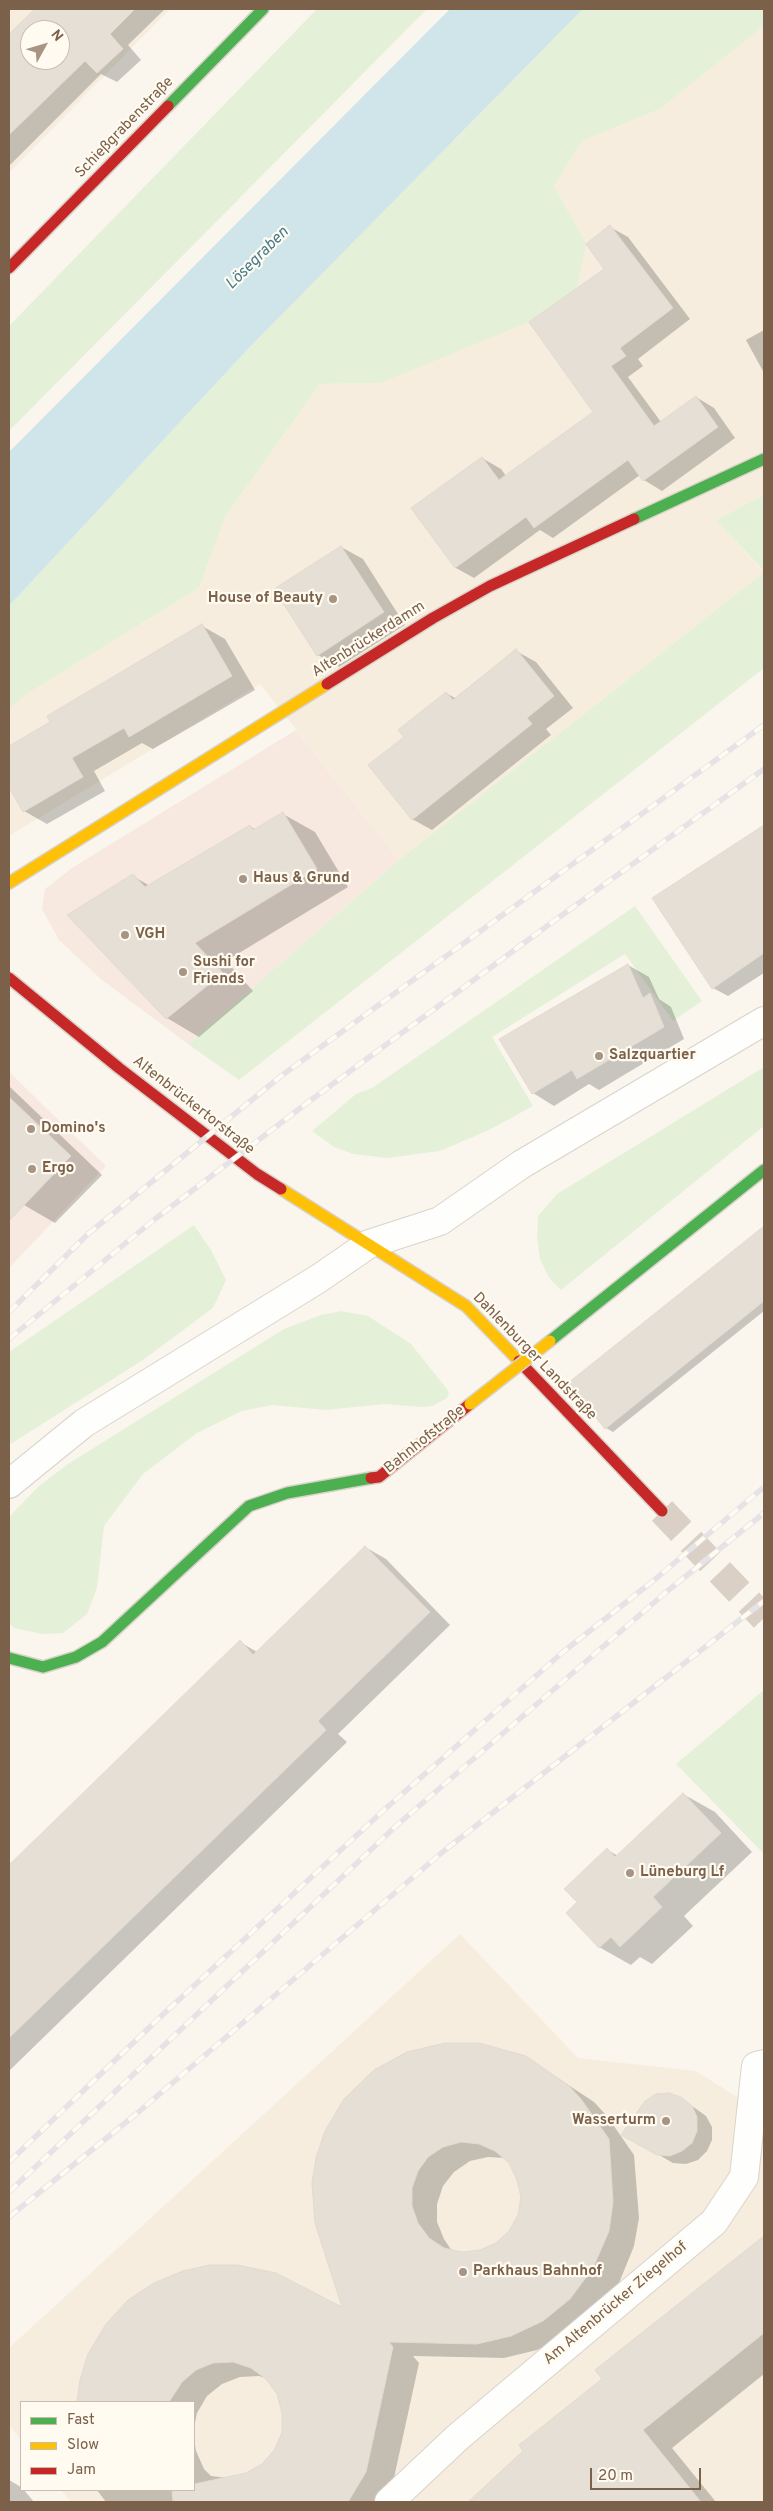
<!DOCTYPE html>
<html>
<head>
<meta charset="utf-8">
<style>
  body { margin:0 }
  #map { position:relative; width:773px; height:2511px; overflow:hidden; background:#faf6ee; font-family:Overpass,sans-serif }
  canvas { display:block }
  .frame { position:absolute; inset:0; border:10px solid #7b604a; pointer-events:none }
  .legend { position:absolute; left:20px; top:2401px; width:175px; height:90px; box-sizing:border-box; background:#fffbf1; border:1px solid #cabdae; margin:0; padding:6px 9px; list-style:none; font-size:15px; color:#7b604a }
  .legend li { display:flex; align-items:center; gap:10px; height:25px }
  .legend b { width:25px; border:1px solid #cabdae }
  .north { position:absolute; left:20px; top:20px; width:50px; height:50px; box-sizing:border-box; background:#fffbf1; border:1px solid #cabdae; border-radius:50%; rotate:51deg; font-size:14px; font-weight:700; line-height:20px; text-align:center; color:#7b604a }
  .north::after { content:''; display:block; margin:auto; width:18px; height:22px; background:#a79483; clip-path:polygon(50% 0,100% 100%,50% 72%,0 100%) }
  .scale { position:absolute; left:590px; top:2468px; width:111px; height:22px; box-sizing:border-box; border:2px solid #7b604a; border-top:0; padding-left:6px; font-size:15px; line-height:18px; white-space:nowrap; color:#7b604a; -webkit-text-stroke:4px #fffbf1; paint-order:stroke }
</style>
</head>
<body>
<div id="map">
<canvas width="773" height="2511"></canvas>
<div class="frame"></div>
<ul class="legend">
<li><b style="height:6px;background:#4caf50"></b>Fast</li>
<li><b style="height:6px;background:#ffc107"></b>Slow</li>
<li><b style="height:6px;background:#c62828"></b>Jam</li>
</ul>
<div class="north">N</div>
<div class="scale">20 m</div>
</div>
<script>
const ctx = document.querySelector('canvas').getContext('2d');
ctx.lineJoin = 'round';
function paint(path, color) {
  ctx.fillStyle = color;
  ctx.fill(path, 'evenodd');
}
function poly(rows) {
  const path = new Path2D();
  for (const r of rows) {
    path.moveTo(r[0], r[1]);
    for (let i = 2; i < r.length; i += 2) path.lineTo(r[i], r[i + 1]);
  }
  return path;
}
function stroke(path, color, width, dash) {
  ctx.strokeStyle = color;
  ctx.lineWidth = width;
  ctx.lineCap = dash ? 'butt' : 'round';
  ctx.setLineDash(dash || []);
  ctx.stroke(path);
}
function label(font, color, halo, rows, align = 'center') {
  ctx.font = font + ' Overpass,sans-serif';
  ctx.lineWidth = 4.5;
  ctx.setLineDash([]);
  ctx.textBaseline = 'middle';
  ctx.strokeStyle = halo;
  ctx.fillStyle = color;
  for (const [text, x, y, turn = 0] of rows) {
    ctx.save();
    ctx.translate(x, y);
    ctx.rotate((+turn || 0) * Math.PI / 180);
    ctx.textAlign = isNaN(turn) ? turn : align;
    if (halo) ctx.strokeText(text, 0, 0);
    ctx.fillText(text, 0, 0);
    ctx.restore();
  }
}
paint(poly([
  [9,9,170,9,9,173],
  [30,30,60,30,60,60,30,60],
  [764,26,764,495,716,520,764,572,399,860,260,684,9,836,9,709,27,694,199,588,225,517,320,384,380,383,585,244,554,186,582,141,660,109],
  [460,1934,578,2058,696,2071,764,2114,764,2502,71,2502,61,2490,194,2490,194,2402,21,2402,21,2440,9,2425,9,2348]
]), '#f6edde');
paint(poly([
  [296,730,399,860,188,1044,102,980,59,940,42,909,45,889,72,868],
  [9,1072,106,1166,9,1268]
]), '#f7e9df');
paint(poly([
  [317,9,427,9,9,431,9,326],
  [583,9,764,9,764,26,660,109,582,141,554,186,586,244,577,288,529,322,380,383,320,384,225,517,199,588,27,694,9,709,9,606,247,350],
  [764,495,764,571,716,520],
  [764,572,764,668,239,1080,188,1044,399,860],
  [635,906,702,1001,673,1021,625,954,492,1037,533,1106,489,1130,440,1151,387,1158,353,1154,334,1147,312,1131,356,1094,372,1088],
  [764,1067,764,1126,561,1290,550,1279,540,1259,537,1237,538,1216,557,1194],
  [194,1225,211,1250,226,1280,213,1308,143,1360,9,1445,9,1352],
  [341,1311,368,1316,411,1344,447,1389,449,1392,447,1398,433,1406,422,1407,385,1404,326,1410,272,1405,242,1411,197,1433,143,1474,104,1526,97,1588,87,1614,63,1633,42,1634,14,1628,9,1623,9,1517,39,1486,68,1464,284,1329,321,1315],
  [764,1690,764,1854,676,1764]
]), '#e4f1d8');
paint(poly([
  [450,9,583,9,247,350,9,606,9,452]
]), '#cfe5ea');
paint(poly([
  [35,9,165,9,128,45,141,60,117,82,101,74,9,166,9,36],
  [30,30,60,30,60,60,30,60],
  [610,227,628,237,690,319,638,359,643,366,628,377,661,422,696,397,714,408,735,438,662,491,644,480,640,475,553,538,540,530,474,578,456,568,413,508,482,458,501,469,506,476,595,413],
  [764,330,764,373,746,340],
  [341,547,363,559,405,625,339,667,318,655],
  [202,626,225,639,255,690,153,749,142,743,94,771,105,791,47,824,24,811,9,785,9,748],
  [516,651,536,662,573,708,546,729,551,735,432,830,412,819,405,737,446,693,455,698],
  [283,814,315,832,348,887,226,961,253,991,199,1037,167,1018,95,942,133,876,150,886,250,826,256,830],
  [764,826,764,973,728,996,713,988,654,899],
  [628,965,649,977,659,999,671,1007,684,1039,599,1090,589,1084,554,1106,533,1093],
  [9,1086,102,1175,55,1223,24,1205,9,1191],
  [764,1227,764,1311,613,1432,606,1428,570,1383],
  [365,1547,386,1559,450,1625,338,1734,347,1742,9,2071,9,1867,240,1642,257,1652],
  [683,1794,715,1812,752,1852,684,1916,693,1926,652,1964,640,1957,631,1965,599,1947,579,1902,608,1850,618,1856],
  [526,2057,594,2102,607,2116,634,2155,639,2218,634,2246,619,2283,596,2314,569,2335,537,2350,504,2358,413,2356,419,2363,392,2487,382,2502,106,2502,97,2490,194,2490,194,2438,196,2451,204,2469,211,2476,228,2478,246,2474,263,2465,276,2450,283,2432,284,2412,278,2394,268,2379,259,2376,240,2377,222,2384,207,2396,197,2413,194,2428,194,2402,78,2402,81,2381,344,2309,316,2223],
  [488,2157,505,2158,510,2163,519,2179,522,2197,519,2215,510,2231,497,2244,480,2252,462,2253,452,2251,444,2239,437,2222,437,2204,443,2186,454,2172,470,2161],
  [681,2098,706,2116,712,2127,712,2140,707,2151,698,2160,686,2164,673,2163,623,2134],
  [764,2237,764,2374,672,2448,716,2502,470,2502,604,2379,597,2370],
  [9,2480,21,2487,21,2490,24,2490,34,2502,9,2502]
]), '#0003');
const building = poly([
  [35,9,135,9,110,34,123,49,97,73,85,61,9,135,9,34,35,9],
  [30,30,60,30,60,60,30,60,30,30],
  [610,225,673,308,620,348,626,356,611,366,654,426,696,396,718,427,643,481,628,460,534,528,526,517,455,568,411,508,482,457,499,480,593,412,529,322,604,269,586,244,610,225],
  [341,546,384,612,317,656,274,589,341,546],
  [202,624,232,676,129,737,124,728,72,758,83,777,23,812,9,787,9,746,50,722,47,716,202,624],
  [516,649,554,696,527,718,532,724,412,820,368,765,404,737,398,730,446,692,453,700,516,649],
  [283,812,317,869,195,943,223,973,166,1019,67,915,133,874,145,887,250,825,253,830,283,812],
  [764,825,764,953,712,989,652,898,764,825],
  [628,964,643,998,650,993,664,1027,577,1079,572,1070,532,1094,499,1039,628,964],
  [9,1097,71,1156,9,1221,9,1097],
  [764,1226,764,1301,605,1429,568,1383,764,1226],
  [365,1546,430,1612,318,1721,326,1730,9,2038,9,1865,240,1640,253,1655,365,1546],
  [683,1793,721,1833,653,1897,662,1907,620,1947,611,1937,599,1948,566,1913,577,1902,564,1889,607,1848,615,1857,683,1793],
  [445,2043,479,2043,526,2056,569,2086,581,2099,609,2139,613,2202,609,2231,593,2268,570,2299,543,2321,511,2336,477,2344,389,2342,393,2347,366,2472,348,2502,173,2502,172,2490,194,2490,194,2484,246,2473,262,2464,275,2449,282,2432,282,2413,277,2394,266,2379,251,2368,233,2362,213,2363,196,2370,182,2382,169,2402,77,2402,80,2380,88,2354,106,2324,128,2300,154,2283,183,2271,210,2265,237,2265,276,2273,342,2307,315,2223,312,2183,316,2158,325,2131,344,2099,374,2070,407,2052,445,2043],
  [461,2142,479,2144,495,2151,509,2163,517,2180,521,2197,518,2215,509,2231,496,2243,480,2250,462,2252,444,2248,429,2238,418,2223,412,2206,412,2188,418,2171,428,2157,443,2147,461,2142],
  [669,2093,681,2097,692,2106,697,2117,697,2131,692,2143,682,2151,670,2156,657,2155,621,2135,645,2101,656,2094,669,2093],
  [764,2236,764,2333,643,2430,701,2502,468,2502,523,2451,519,2445,602,2379,595,2370,764,2236]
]);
paint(building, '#e6dfd5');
stroke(building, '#e3dad0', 1);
stroke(poly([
  [662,1511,764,1618]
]), '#dad0c5', 28, [28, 14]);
const street = poly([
  [9,1484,84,1423,318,1279,369,1244,440,1221,522,1164,764,1021],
  [389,2502,458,2437,714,2222,744,2177,756,2066,764,2064]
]);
const fast = poly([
  [168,106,263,9],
  [634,519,764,459],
  [550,1341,764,1170],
  [9,1658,43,1667,76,1657,102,1642,249,1506,287,1493,371,1478]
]);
const slow = poly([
  [9,883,327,684],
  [281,1189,466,1306,519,1361]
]);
const jam = poly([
  [9,268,168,106],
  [327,684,433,618,490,586,634,519],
  [9,978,119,1068,257,1174,281,1189],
  [519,1361,662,1511],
  [371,1478,379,1477,470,1404]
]);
stroke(street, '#d9d3cc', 30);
stroke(fast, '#d8d2c9', 14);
stroke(slow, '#d8d2c9', 14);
stroke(jam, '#d8d2c9', 14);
stroke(street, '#fefefc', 28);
stroke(fast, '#4caf50', 11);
stroke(slow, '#ffc107', 11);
stroke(jam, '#c62828', 11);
const rail = poly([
  [9,1312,88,1234,281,1076,764,725],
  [9,1339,155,1219,311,1100,547,926,764,769],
  [9,2162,157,2020,384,1810,563,1652,653,1581,764,1487],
  [9,2192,396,1826,665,1593,764,1513],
  [9,2217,135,2115,445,1850,764,1601]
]);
stroke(rail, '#e6e3e6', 5.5);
stroke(rail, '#fffbf1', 4, [11]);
const slowBridge = poly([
  [470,1404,550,1341]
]);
stroke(slowBridge, '#d8d2c9', 14, []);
stroke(slowBridge, '#ffc107', 11);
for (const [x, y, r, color] of [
  [333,599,5,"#a79483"],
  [243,879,5,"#a79483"],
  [125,935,5,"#a79483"],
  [183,972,5,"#a79483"],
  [599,1056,5,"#a79483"],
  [31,1129,5,"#a79483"],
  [32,1169,5,"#a79483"],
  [630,1873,5,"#a79483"],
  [666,2121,5,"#a79483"],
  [463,2272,5,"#a79483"]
]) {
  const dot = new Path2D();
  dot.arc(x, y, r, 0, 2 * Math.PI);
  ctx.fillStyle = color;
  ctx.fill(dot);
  stroke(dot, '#fffbf1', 2);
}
label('15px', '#7b604a', '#fffbf1', [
  ["Schießgrabenstraße",125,128,-46],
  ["Altenbrückerdamm",369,640,-32],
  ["Altenbrückertorstraße",193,1106,38],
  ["Dahlenburger Landstraße",534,1357,46],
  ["Bahnhofstraße",425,1440,-39],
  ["Am Altenbrücker Ziegelhof",616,2304,-40]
]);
label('bold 15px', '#7b604a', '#fffbf1', [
  ["House of Beauty",323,599,"right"],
  ["Haus & Grund",253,879],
  ["VGH",135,935],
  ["Sushi for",193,963],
  ["Friends",193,980],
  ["Salzquartier",609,1056],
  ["Domino's",41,1129],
  ["Ergo",42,1169],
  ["Lüneburg Lf",640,1873],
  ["Wasserturm",656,2121,"right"],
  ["Parkhaus Bahnhof",473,2272]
], 'left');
label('italic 16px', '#427b8f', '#fffbf1', [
  ["Lösegraben",258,259,-45]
]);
</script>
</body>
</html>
